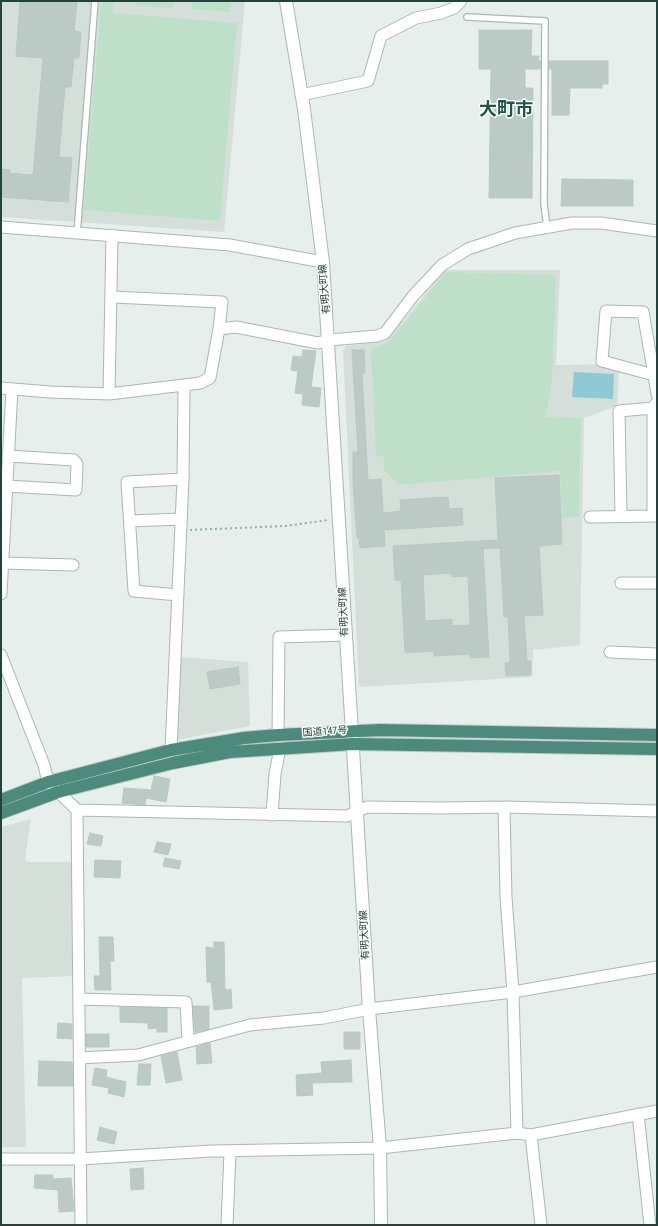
<!DOCTYPE html>
<html>
<head>
<meta charset="utf-8">
<style>
  body { margin:0 }
  #map { position:relative; width:658px; height:1226px; overflow:hidden; background:#e6efeb; font-family:"Roboto Condensed",sans-serif }
  canvas { display:block }
  .frame { position:absolute; inset:0; border:2px solid #24423a; pointer-events:none }
</style>
</head>
<body>
<div id="map">
<canvas width="658" height="1226"></canvas>
<div class="frame"></div>
</div>
<script>
const ctx = document.querySelector('canvas').getContext('2d');
ctx.lineJoin = 'round';
function paint(path, color) {
  ctx.fillStyle = color;
  ctx.fill(path, 'evenodd');
}
function poly(rows) {
  const path = new Path2D();
  for (const r of rows) {
    path.moveTo(r[0], r[1]);
    for (let i = 2; i < r.length; i += 2) path.lineTo(r[i], r[i + 1]);
  }
  return path;
}
function stroke(path, color, width, dash) {
  ctx.strokeStyle = color;
  ctx.lineWidth = width;
  ctx.lineCap = dash ? 'butt' : 'round';
  ctx.setLineDash(dash || []);
  ctx.stroke(path);
}
function label(font, color, halo, rows, align = 'center') {
  ctx.font = font + ' "Roboto Condensed","Noto Sans JP",sans-serif';
  ctx.lineWidth = 3;
  ctx.setLineDash([]);
  ctx.textBaseline = 'middle';
  ctx.strokeStyle = halo;
  ctx.fillStyle = color;
  for (const [text, x, y, turn = 0] of rows) {
    ctx.save();
    ctx.translate(x, y);
    ctx.rotate((+turn || 0) * Math.PI / 180);
    ctx.textAlign = isNaN(turn) ? turn : align;
    if (halo) ctx.strokeText(text, 0, 0);
    ctx.fillText(text, 0, 0);
    ctx.restore();
  }
}
paint(poly([
  [1,1,245,1,224,232,1,217],
  [445,270,560,270,556,365,605,364,619,371,617,406,584,418,580,645,533,650,532,677,359,687,343,351,346,346,379,342,391,336],
  [179,657,248,662,250,726,176,740],
  [31,819,25,859,27,862,73,862,74,976,22,978,26,1147,1,1147,1,827]
]), '#d4dfda');
paint(poly([
  [101,1,113,1,113,13,237,23,220,221,84,210],
  [135,1,174,1,173,8,135,5],
  [192,1,232,1,230,12,191,9],
  [446,272,556,275,552,381,546,417,581,418,579,516,562,518,560,471,399,485,384,470,384,456,376,457,371,348,378,347,390,341]
]), '#bfe0c8');
paint(poly([
  [574,372,614,374,613,399,572,397]
]), '#8ec9d4');
const building = poly([
  [20,1,77,1,74,31,81,32,79,58,74,58,71,87,65,87,59,157,72,158,68,202,1,197,1,169,10,170,9,173,33,175,43,58,16,56,20,1],
  [479,30,532,30,531,56,539,56,538,61,541,61,540,69,525,69,525,88,533,88,532,198,489,198,491,69,479,69,479,30],
  [549,61,608,61,608,84,602,84,602,88,570,88,569,115,552,115,552,69,549,69,549,61],
  [562,179,633,180,633,206,561,206,562,179],
  [303,350,316,351,311,387,321,388,319,407,302,405,303,394,295,393,298,371,291,370,293,356,302,357,303,350],
  [352,350,364,350,365,373,362,373,368,480,381,479,383,513,401,511,400,500,448,497,449,509,462,508,463,525,384,530,385,546,360,548,359,538,357,538,353,482,353,452,358,452,352,350],
  [559,475,562,544,539,546,543,615,524,616,527,661,531,661,531,675,506,676,505,663,510,662,508,617,504,617,500,548,483,549,489,657,470,658,470,654,434,656,434,651,405,653,401,580,395,580,393,546,498,540,495,478,559,475],
  [452,573,452,577,468,576,470,625,452,626,452,619,425,621,423,575,452,573],
  [238,667,240,684,210,689,207,672,238,667],
  [154,776,170,779,166,802,146,798,145,805,122,803,124,788,151,790,154,776],
  [90,833,103,836,101,846,87,844,90,833],
  [157,842,171,844,168,855,154,852,157,842],
  [165,858,181,861,179,869,163,866,165,858],
  [95,860,121,861,120,878,94,877,95,860],
  [99,937,113,937,114,961,110,961,111,990,95,990,94,976,100,976,99,937],
  [214,942,224,942,225,990,231,989,232,1008,214,1010,211,982,207,982,206,947,214,948,214,942],
  [193,1006,209,1006,209,1029,195,1032,193,1006],
  [120,1007,167,1008,167,1032,157,1032,157,1028,148,1029,148,1023,120,1022,120,1007],
  [58,1023,72,1024,72,1039,57,1038,58,1023],
  [344,1032,360,1032,360,1049,344,1049,344,1032],
  [86,1034,109,1034,109,1047,86,1047,86,1034],
  [210,1043,212,1063,197,1064,196,1047,210,1043],
  [177,1052,182,1080,166,1083,161,1056,177,1052],
  [351,1060,352,1082,312,1083,313,1095,297,1096,296,1075,322,1073,321,1062,351,1060],
  [39,1061,72,1062,73,1086,38,1086,39,1061],
  [139,1064,151,1064,150,1085,137,1085,139,1064],
  [95,1068,107,1070,106,1077,126,1082,124,1097,108,1093,109,1088,92,1085,95,1068],
  [100,1127,117,1132,114,1144,97,1140,100,1127],
  [143,1168,144,1189,131,1190,130,1169,143,1168],
  [35,1175,53,1175,53,1179,71,1178,74,1211,59,1212,58,1190,34,1188,35,1175]
]);
paint(building, '#bbcac4');
stroke(building, '#b8c9c2', 1);
const service = poly([
  [467,17,545,21,544,204,547,227],
  [77,234,95,1]
]);
const minor = poly([
  [301,95,368,81,381,36,416,18,441,13,454,8,461,1],
  [1,227,230,245,323,262],
  [219,329,236,327,318,343,329,340,377,336,385,333,413,296,442,265,468,249,515,233,572,223,601,223,657,231],
  [654,375,602,361,606,311,643,312,654,375,657,394],
  [1,388,50,392,109,394,184,385,200,383,210,378,219,329,222,302,112,297],
  [109,394,112,235],
  [6,486,76,490,77,464,74,460,8,456],
  [621,516,619,411,653,408],
  [653,516,653,408,657,402],
  [590,517,657,516],
  [130,521,181,519],
  [2,563,73,565],
  [621,583,657,583],
  [1,594,12,389],
  [178,595,134,591,127,482,183,479],
  [610,652,657,654],
  [1,655,44,765,48,782,77,810,347,816,367,807,441,808,504,807,657,811],
  [278,735,279,637,346,635],
  [171,750,183,479,184,385],
  [504,807,506,897,513,992,517,1133,531,1135,657,1111],
  [77,810,81,1225],
  [272,815,275,774,280,748],
  [79,999,186,1002,188,1041],
  [79,1058,138,1055,250,1025,324,1018,369,1009,513,992,657,967],
  [638,1114,650,1225],
  [531,1135,541,1225],
  [1,1159,80,1159,211,1151,380,1148,517,1133],
  [227,1225,230,1152]
]);
const secondary = poly([
  [286,1,304,109,323,262,369,1009,380,1148,381,1225]
]);
const trunk = poly([
  [1,800,48,782,171,750,244,738,278,735,380,730,657,735],
  [1,813,58,792,173,763,230,752,353,744,657,749]
]);
stroke(service, '#a8b8b2', 8);
stroke(minor, '#a8b8b2', 13);
stroke(secondary, '#a4bbb3', 14);
stroke(trunk, '#c2cac8', 14);
stroke(poly([
  [190,530,285,526,329,520]
]), '#86b3a5', 2, [2, 3]);
stroke(service, '#fff', 5.5);
stroke(minor, '#fff', 11);
stroke(secondary, '#fff', 12);
stroke(trunk, '#4c8a7c', 12);
label('10px', '#24423a', '#f7fbf9', [
  ["有明大町線",325,289,-95],
  ["有明大町線",344,612,-93],
  ["国道147号",325,732,-4],
  ["有明大町線",365,935,-93]
]);
label('bold 18px', '#1f5548', '#f7fbf9', [
  ["大町市",506,110]
]);
</script>
</body>
</html>
